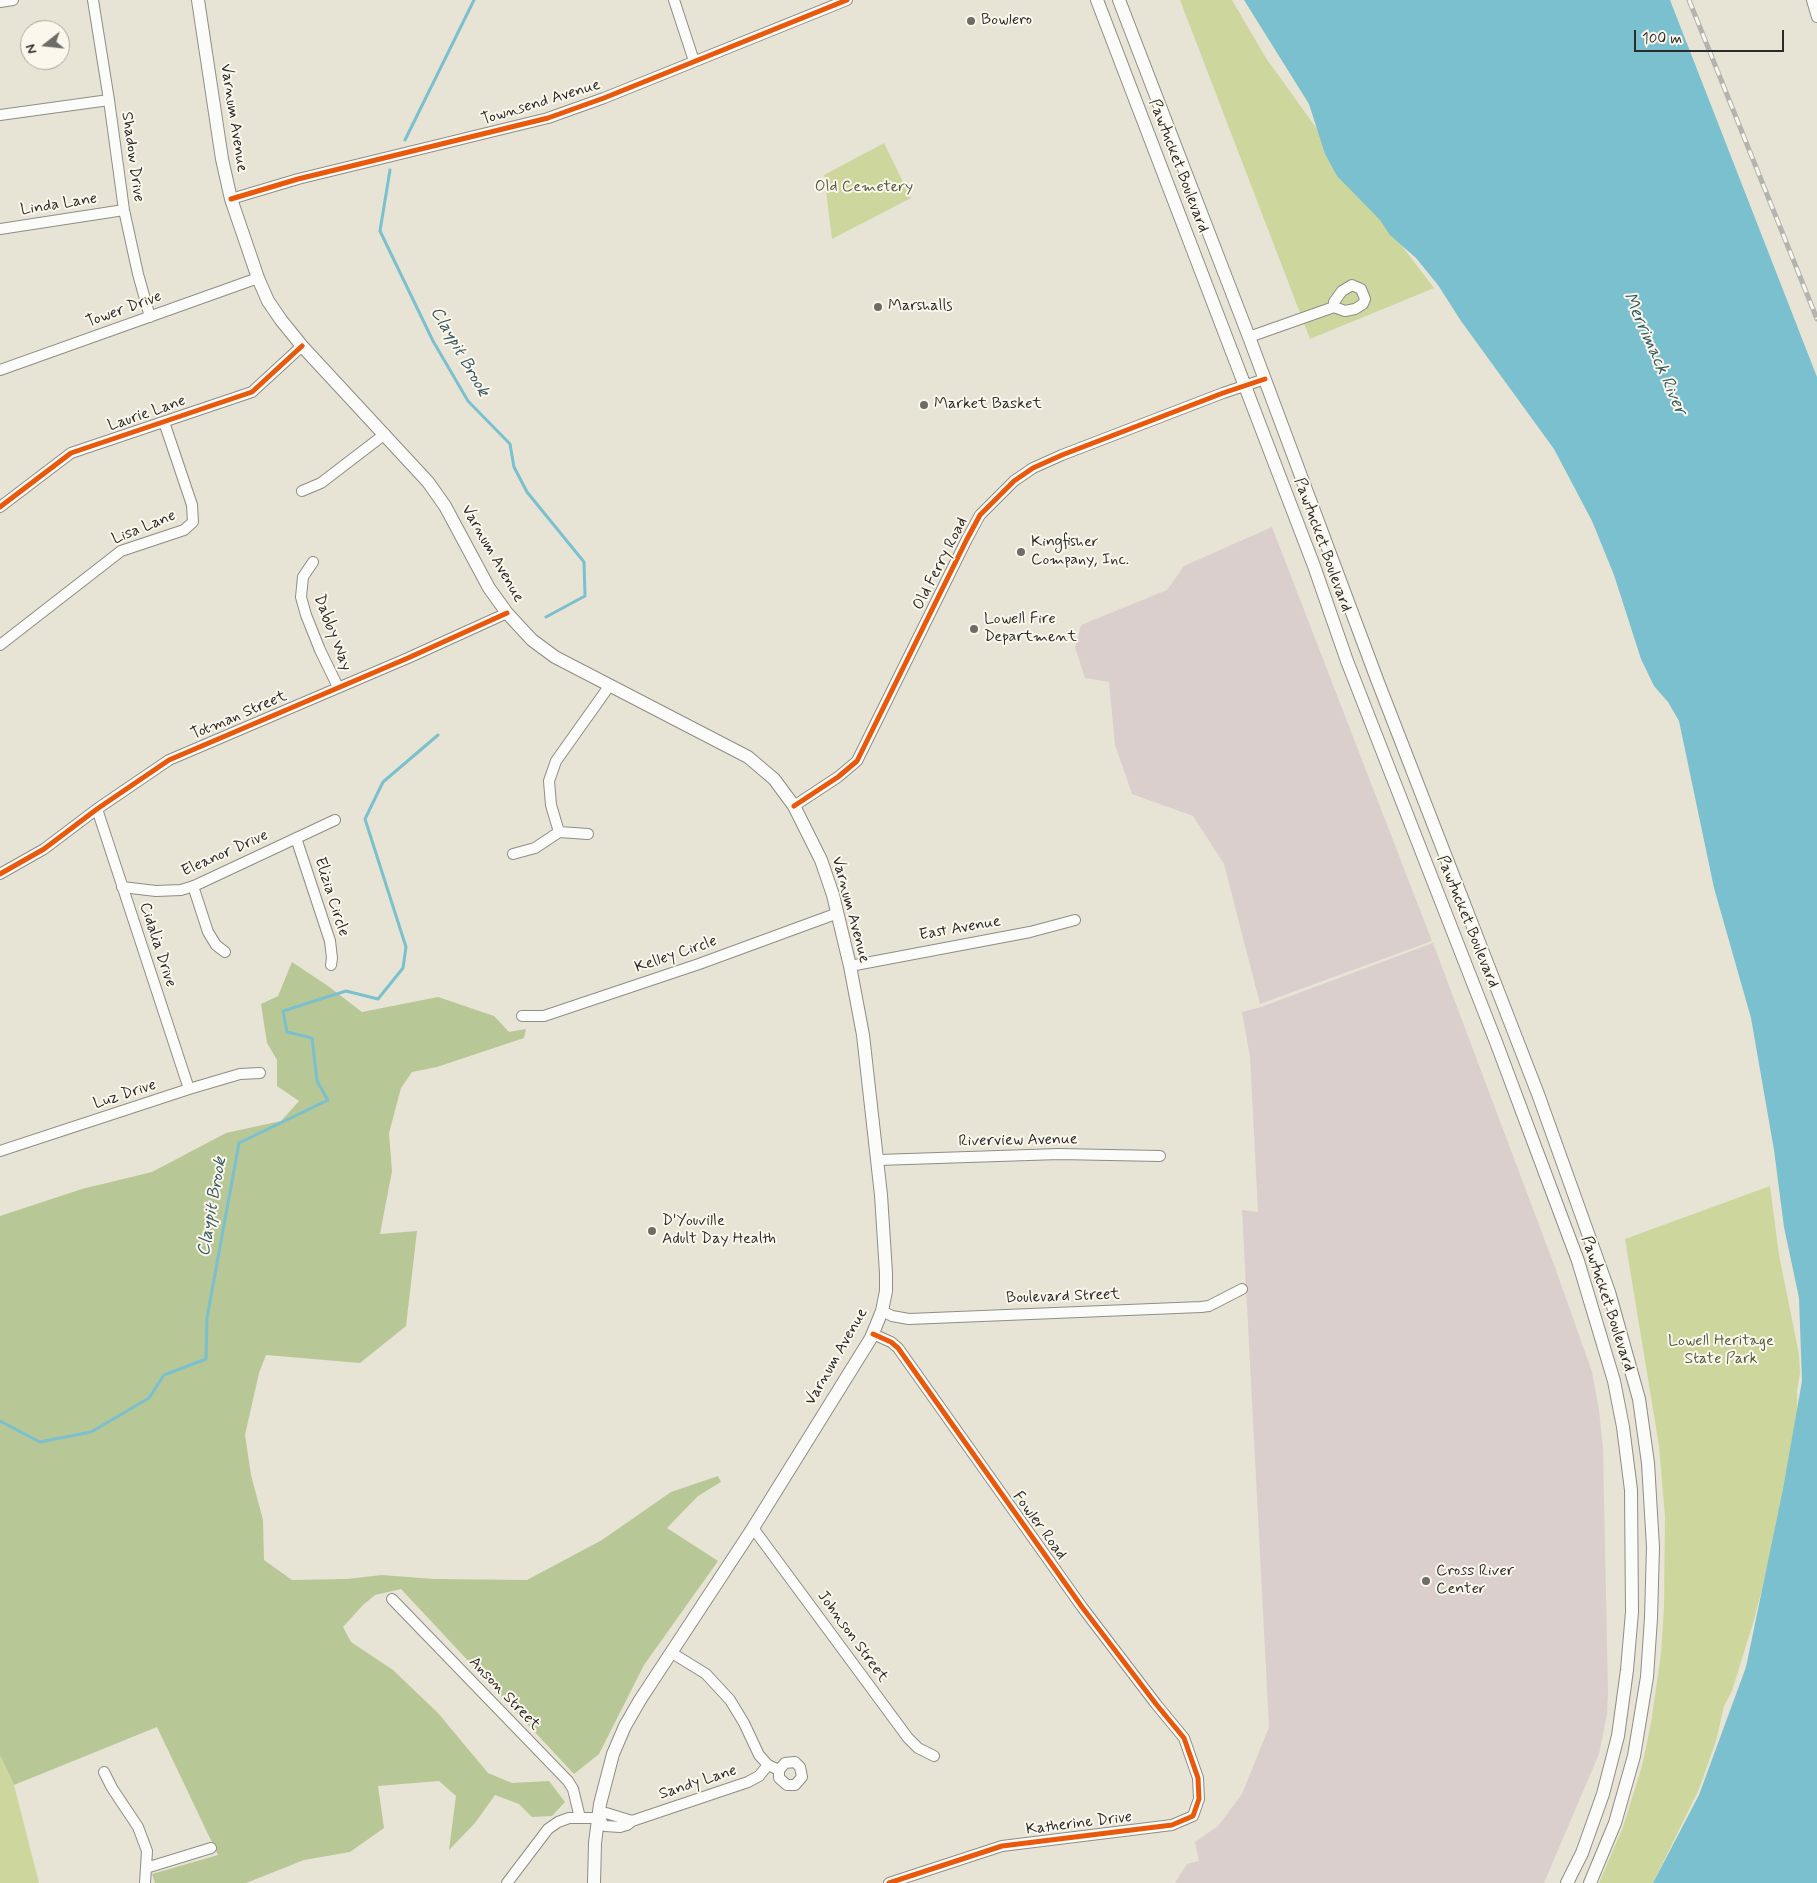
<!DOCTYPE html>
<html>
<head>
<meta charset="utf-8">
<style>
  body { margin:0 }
  #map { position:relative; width:1817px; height:1883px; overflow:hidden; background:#e7e4d5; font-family:Mynerve,sans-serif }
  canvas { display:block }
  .north { position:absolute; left:20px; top:20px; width:50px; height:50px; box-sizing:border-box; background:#fbf7ec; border:1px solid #a8a59f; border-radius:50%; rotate:254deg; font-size:14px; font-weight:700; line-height:20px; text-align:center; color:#2b2b2b }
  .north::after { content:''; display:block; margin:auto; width:18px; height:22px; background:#6d6c66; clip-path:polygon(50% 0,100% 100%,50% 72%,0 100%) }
  .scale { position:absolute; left:1634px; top:30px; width:150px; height:22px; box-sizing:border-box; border:2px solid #2b2b2b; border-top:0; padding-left:6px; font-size:15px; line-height:18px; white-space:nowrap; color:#2b2b2b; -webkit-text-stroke:4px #fbf7ec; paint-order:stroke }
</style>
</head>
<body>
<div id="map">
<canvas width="1817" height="1883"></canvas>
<div class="north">N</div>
<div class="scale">100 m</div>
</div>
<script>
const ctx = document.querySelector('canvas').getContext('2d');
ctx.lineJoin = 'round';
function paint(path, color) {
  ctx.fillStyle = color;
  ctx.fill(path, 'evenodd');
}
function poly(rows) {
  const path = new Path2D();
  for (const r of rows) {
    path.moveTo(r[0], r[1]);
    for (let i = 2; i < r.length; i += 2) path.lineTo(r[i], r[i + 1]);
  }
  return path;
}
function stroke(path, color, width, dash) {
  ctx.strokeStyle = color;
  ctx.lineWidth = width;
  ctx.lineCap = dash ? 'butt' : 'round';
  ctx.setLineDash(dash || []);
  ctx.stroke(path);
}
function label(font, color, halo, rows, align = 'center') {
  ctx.font = font + ' Mynerve,sans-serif';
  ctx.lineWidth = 4;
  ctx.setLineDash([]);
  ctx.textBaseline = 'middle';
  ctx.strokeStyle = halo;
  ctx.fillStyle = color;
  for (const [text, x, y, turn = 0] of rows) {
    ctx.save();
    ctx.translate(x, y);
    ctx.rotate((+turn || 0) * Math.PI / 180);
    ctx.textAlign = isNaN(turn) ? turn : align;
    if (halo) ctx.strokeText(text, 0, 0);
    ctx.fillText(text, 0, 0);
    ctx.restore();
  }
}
paint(poly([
  [1272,527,1432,941,1260,1004,1224,864,1193,816,1132,794,1115,745,1109,682,1085,678,1075,647,1081,625,1167,590,1184,566],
  [1433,943,1556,1270,1592,1372,1599,1410,1603,1448,1608,1693,1607,1714,1599,1754,1544,1883,1175,1883,1187,1864,1199,1861,1195,1842,1218,1826,1242,1794,1269,1727,1242,1210,1258,1212,1250,1057,1242,1012,1261,1007]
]), '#dbcfcd');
paint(poly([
  [1180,0,1232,0,1266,58,1389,229,1434,288,1310,339],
  [884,143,911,198,832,239,824,175],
  [1770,1186,1779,1255,1799,1354,1800,1373,1797,1391,1798,1433,1763,1585,1754,1620,1732,1691,1724,1706,1716,1741,1699,1789,1653,1883,1599,1883,1623,1827,1642,1766,1651,1723,1661,1654,1664,1607,1665,1517,1659,1446,1625,1239],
  [0,1755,14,1785,39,1883,0,1883]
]), '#cdd79d');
paint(poly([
  [292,962,328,986,362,1012,438,997,494,1016,509,1032,526,1029,524,1038,437,1067,412,1072,401,1088,389,1133,392,1171,380,1234,417,1231,406,1326,360,1363,266,1355,259,1373,245,1435,251,1475,263,1520,264,1560,292,1580,347,1579,382,1575,434,1579,527,1580,602,1540,671,1492,718,1476,721,1482,698,1496,667,1528,718,1561,644,1665,599,1754,574,1774,401,1589,375,1595,363,1605,343,1627,351,1642,393,1670,438,1713,488,1773,512,1783,549,1781,565,1802,552,1816,532,1817,519,1804,495,1795,475,1823,449,1850,456,1796,439,1781,378,1786,384,1828,350,1852,304,1860,246,1883,155,1883,152,1874,218,1855,157,1727,14,1785,0,1755,0,1216,82,1189,152,1172,226,1133,281,1121,299,1101,277,1086,277,1060,267,1043,261,1004,278,996]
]), '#b8c796');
paint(poly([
  [1244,0,1670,0,1817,377,1817,1883,1653,1883,1699,1795,1746,1667,1783,1489,1802,1381,1799,1298,1784,1227,1774,1150,1751,1018,1714,888,1679,721,1668,702,1654,686,1641,659,1614,575,1592,521,1554,449,1461,321,1438,285,1416,258,1390,235,1380,220,1337,176,1325,154,1309,104]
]), '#7ac0ce');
stroke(poly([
  [405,140,474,0],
  [390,170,380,231,433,341,468,401,510,444,514,467,527,492,584,562,585,596,546,617],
  [0,1421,40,1442,91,1432,149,1398,164,1375,206,1359,207,1318,239,1143,328,1100,317,1081,312,1038,287,1032,283,1011,346,991,378,999,403,968,406,947,365,819,383,782,438,735]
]), '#7ac0ce', 3);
const minor = poly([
  [93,0,109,100,124,210,138,274,150,317],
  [674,0,694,61],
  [1812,0,1817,17],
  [0,2,13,0],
  [0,115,109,100],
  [231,199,298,179,548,118,604,98,847,0],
  [0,229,124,210],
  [1249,337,1334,307,1334,302,1342,291,1352,285,1361,289,1365,299,1363,304,1355,309,1345,311,1334,307],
  [0,370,258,278],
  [302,491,321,483,385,434],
  [0,507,71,453,252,392,302,346],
  [313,562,303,577,301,597,306,615,320,650,338,687],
  [0,645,121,551,184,530,193,522,192,505,164,422],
  [794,806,838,777,857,761,967,539,980,515,1014,481,1033,468,1062,455,1223,393,1265,379],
  [97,809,189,1089],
  [559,832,551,805,549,781,556,761,610,685],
  [296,838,330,941,332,958,331,965],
  [513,854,535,848,559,832,588,834],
  [0,874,44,849,97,809,169,760,408,658,507,613],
  [193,886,208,932,216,945,225,952],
  [122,887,156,891,181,890,194,886,335,820],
  [850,966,1030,932,1075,920],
  [522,1016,544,1016,699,964,838,913],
  [0,1151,189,1089,240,1074,260,1073],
  [878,1160,1059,1154,1160,1156],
  [882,1311,892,1316,909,1319,1201,1307,1209,1306,1242,1289],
  [873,1334,891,1342,898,1348,1082,1607,1156,1704,1184,1738,1198,1778,1199,1799,1193,1816,1172,1825,1002,1846,889,1883],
  [753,1528,908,1738,918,1748,934,1756],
  [392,1599,568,1781,573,1789,580,1818],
  [672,1653,706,1674,730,1700,744,1723,759,1755,768,1765,779,1770,785,1763,795,1762,800,1767,802,1777,795,1785,787,1785,779,1778,779,1770],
  [104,1772,112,1788,138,1827,147,1851,145,1883],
  [598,1818,605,1826,620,1827,627,1825,632,1821,748,1782,759,1776,768,1765],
  [598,1818,606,1813,632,1821],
  [146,1868,211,1848],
  [507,1883,548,1829,558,1822,569,1818,598,1818]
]);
const major = poly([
  [198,0,222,159,231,199,258,278,268,301,281,320,302,346,428,482,445,506,489,588,507,613,532,640,555,657,748,757,774,779,794,806,821,860,833,895,850,966,863,1035,881,1195,886,1273,886,1291,882,1311,871,1338,753,1528,640,1700,625,1726,613,1754,600,1804,595,1843,594,1883],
  [1097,0,1314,566,1347,661,1496,1042,1578,1261,1614,1381,1623,1427,1631,1490,1632,1612,1627,1670,1618,1736,1603,1794,1582,1853,1567,1883],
  [1119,0,1249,337,1378,682,1538,1094,1609,1292,1639,1399,1648,1463,1653,1547,1651,1618,1647,1677,1634,1756,1615,1823,1590,1883]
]);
stroke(minor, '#8e8d86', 12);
stroke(major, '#8e8d86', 14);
stroke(minor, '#fbfbf9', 10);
stroke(major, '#fbfbf9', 12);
const rail = poly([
  [1689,0,1817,319]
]);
stroke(rail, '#b3b3b0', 5);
stroke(rail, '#fbf7ec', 3, [9]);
stroke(poly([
  [231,199,298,179,548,118,604,98,847,0],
  [0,507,71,453,252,392,302,346],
  [794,806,838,777,857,761,967,539,980,515,1014,481,1033,468,1062,455,1223,393,1265,379],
  [0,874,44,849,97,809,169,760,408,658,507,613],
  [873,1334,891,1342,898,1348,1082,1607,1156,1704,1184,1738,1198,1778,1199,1799,1193,1816,1172,1825,1002,1846,889,1883]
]), '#e8590c', 5);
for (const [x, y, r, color] of [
  [971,21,5,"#6d6c66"],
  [878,307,5,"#6d6c66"],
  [924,405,5,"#6d6c66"],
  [1021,552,5,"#6d6c66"],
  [974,629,5,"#6d6c66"],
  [652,1231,5,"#6d6c66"],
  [1426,1581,5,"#6d6c66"]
]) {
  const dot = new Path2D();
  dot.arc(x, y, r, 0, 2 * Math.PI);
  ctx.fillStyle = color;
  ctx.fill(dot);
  stroke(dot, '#fbf7ec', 2);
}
label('16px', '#2b2b2b', '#fbf7ec', [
  ["Bowlero",981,21],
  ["Marshalls",888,307],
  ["Market Basket",934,405],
  ["Kingfisher",1031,543],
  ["Company, Inc.",1031,561],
  ["Lowell Fire",984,620],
  ["Department",984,638],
  ["D'Youville",662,1222],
  ["Adult Day Health",662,1240],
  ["Cross River",1436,1572],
  ["Center",1436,1590]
], 'left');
label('16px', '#2b2b2b', '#fbf7ec', [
  ["Townsend Avenue",541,103,-17],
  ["Varnum Avenue",233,118,81],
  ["Shadow Drive",132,157,82],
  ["Pawtucket Boulevard",1178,166,69],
  ["Linda Lane",59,205,-9],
  ["Tower Drive",124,310,-20],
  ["Laurie Lane",147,414,-19],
  ["Lisa Lane",144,528,-22],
  ["Pawtucket Boulevard",1322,545,70],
  ["Varnum Avenue",492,554,60],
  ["Old Ferry Road",941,564,-63],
  ["Dabby Way",332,633,69],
  ["Totman Street",239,716,-23],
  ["Eleanor Drive",225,854,-24],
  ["Elizia Circle",331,897,72],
  ["Varnum Avenue",850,910,75],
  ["Pawtucket Boulevard",1467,922,68],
  ["East Avenue",960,929,-10],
  ["Cidalia Drive",157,945,72],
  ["Kelley Circle",676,955,-19],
  ["Luz Drive",125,1095,-18],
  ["Riverview Avenue",1018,1141,-1],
  ["Boulevard Street",1063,1297,-2],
  ["Pawtucket Boulevard",1607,1304,72],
  ["Varnum Avenue",837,1357,-60],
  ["Fowler Road",1039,1526,54],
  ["Johnson Street",852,1637,54],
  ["Anson Street",504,1694,46],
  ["Sandy Lane",698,1783,-18],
  ["Katherine Drive",1079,1824,-7]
]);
label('16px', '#555b3f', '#fbf7ec', [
  ["Old Cemetery",864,188],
  ["Lowell Heritage",1721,1342],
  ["State Park",1721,1360]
]);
label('italic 18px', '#375a63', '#fbf7ec', [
  ["Claypit Brook",459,352,60],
  ["Merrimack River",1654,354,66],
  ["Claypit Brook",213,1207,-80]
]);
</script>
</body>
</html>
